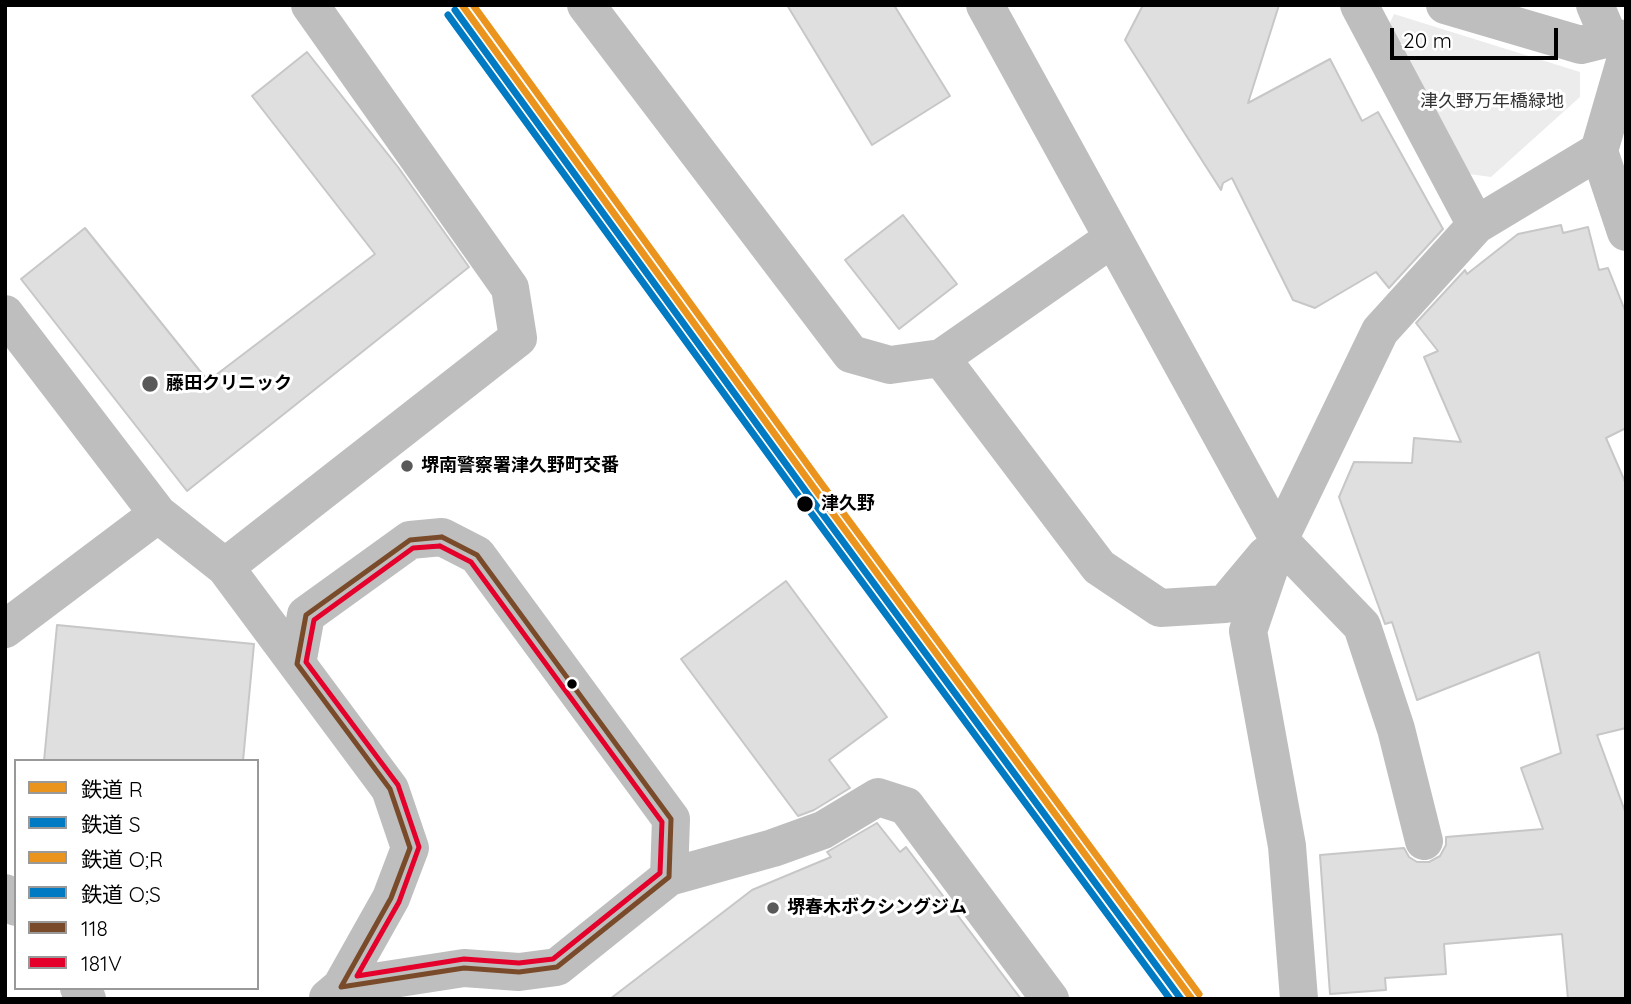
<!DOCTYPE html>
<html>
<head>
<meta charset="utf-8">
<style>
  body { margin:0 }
  #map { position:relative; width:1631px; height:1004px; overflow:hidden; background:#fff; font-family:Quicksand,"Noto Sans JP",sans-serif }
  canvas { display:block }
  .frame { position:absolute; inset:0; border:7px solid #000; pointer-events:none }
  .legend { position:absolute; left:14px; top:759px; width:245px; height:231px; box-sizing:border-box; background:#fff; border:2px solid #999; margin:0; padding:9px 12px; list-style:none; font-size:21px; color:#000 }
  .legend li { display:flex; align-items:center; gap:14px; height:35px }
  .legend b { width:35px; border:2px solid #999 }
  .scale { position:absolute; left:1390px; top:28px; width:168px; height:32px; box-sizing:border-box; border:4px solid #000; border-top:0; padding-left:9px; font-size:21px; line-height:24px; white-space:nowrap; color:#000; -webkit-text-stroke:5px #fff; paint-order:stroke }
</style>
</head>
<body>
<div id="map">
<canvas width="1631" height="1004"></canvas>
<div class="frame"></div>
<ul class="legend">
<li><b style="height:9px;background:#eb941d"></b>鉄道 R</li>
<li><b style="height:9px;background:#007ac2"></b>鉄道 S</li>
<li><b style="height:9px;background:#eb941d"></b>鉄道 O;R</li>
<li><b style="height:9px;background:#007ac2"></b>鉄道 O;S</li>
<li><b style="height:9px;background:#7a4b2a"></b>118</li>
<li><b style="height:9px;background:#e4002b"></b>181V</li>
</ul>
<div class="scale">20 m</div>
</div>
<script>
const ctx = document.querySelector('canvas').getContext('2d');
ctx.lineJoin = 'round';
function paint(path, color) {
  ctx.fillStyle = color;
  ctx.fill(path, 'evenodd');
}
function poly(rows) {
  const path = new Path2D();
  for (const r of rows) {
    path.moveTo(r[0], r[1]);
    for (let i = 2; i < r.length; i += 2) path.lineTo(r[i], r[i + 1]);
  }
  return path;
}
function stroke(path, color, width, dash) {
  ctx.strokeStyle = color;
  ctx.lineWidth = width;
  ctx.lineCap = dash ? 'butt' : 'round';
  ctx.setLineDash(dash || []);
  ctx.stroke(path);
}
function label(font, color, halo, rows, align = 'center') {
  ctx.font = font + ' Quicksand,"Noto Sans JP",sans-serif';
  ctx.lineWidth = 6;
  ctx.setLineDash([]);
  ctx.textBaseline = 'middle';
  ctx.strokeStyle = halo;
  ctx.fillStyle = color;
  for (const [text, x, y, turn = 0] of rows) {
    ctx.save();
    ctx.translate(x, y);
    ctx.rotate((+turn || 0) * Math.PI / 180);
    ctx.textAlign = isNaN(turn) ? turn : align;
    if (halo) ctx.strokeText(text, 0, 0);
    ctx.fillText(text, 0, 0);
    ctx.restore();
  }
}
paint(poly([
  [1394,14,1580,72,1580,97,1491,177,1469,174,1387,29]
]), '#ececec');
const building = poly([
  [787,5,894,5,950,96,872,145,787,5],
  [1143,5,1279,5,1248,103,1330,59,1362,121,1378,112,1443,229,1389,288,1376,272,1315,308,1293,300,1232,178,1223,183,1221,190,1125,40,1143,5],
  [307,52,398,167,469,267,187,491,21,279,85,228,208,381,375,254,252,96,307,52],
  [903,215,957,284,899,329,845,260,903,215],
  [1561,225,1563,233,1588,227,1599,270,1608,268,1626,313,1626,428,1606,438,1626,484,1626,728,1597,735,1626,814,1626,999,1568,999,1562,934,1444,944,1446,974,1385,978,1386,990,1330,994,1320,855,1404,848,1409,857,1417,862,1429,862,1440,856,1446,845,1446,837,1543,829,1521,768,1561,753,1539,652,1417,700,1392,622,1385,624,1339,497,1354,462,1412,463,1414,438,1461,442,1424,357,1438,351,1416,323,1465,270,1467,274,1518,234,1561,225],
  [786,581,887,717,829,760,850,788,814,810,798,816,681,659,786,581],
  [57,625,254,644,243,761,44,761,57,625],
  [877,823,900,852,906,847,1021,999,610,999,752,890,831,857,827,852,877,823]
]);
paint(building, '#dfdfdf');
stroke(building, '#c7c7c7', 2);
stroke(poly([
  [586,5,851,354,890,365,941,358,1113,238],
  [985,5,1279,540,1362,626,1396,729,1424,841],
  [1359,5,1476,225],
  [1445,5,1581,45,1609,38,1626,39],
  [1595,5,1609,38],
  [1626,58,1599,151,1626,232],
  [5,314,158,514,225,567,390,789,410,848,391,898,341,987,328,998],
  [941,358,1099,567,1160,608,1225,604,1266,555],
  [225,567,518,338,510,288,310,5],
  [5,629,158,514],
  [297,664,306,615,410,540,442,537,477,555,671,819,669,877,557,967,519,972,464,968,341,987],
  [669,877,773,848,823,830,878,797,906,806,1050,999],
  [5,893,16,907],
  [79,988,87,999],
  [1299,999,1287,846,1248,631,1279,540,1380,331,1476,225,1599,151]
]), '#bebebe', 38);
stroke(poly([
  [442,537,477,555,671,819,669,877,557,967,519,972,464,968,341,987,391,898,410,848,390,789,297,664,306,615,410,540,442,537]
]), '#7a4b2a', 5);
stroke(poly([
  [440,546,471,562,662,822,660,873,553,959,519,963,464,959,357,976,399,902,419,847,398,785,306,662,314,620,413,548,440,546]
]), '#e4002b', 5);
stroke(poly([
  [462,5,814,488,1192,999]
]), '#eb941d', 7);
stroke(poly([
  [455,10,807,493,1181,999]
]), '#007ac2', 7);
stroke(poly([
  [473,5,821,483,1199,994]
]), '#eb941d', 7);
stroke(poly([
  [448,15,800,498,1170,999]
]), '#007ac2', 7);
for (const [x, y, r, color] of [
  [150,384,9,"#595959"],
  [407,466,7,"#595959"],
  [805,504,9,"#000"],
  [572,684,6,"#000"],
  [773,908,7,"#595959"]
]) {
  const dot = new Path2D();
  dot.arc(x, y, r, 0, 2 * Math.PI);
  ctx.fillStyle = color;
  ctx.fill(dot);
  stroke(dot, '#fff', 2.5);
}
label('18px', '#333', '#fff', [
  ["津久野万年橋緑地",1492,102]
]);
label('bold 18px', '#000', '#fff', [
  ["藤田クリニック",166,384],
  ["堺南警察署津久野町交番",421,466],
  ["堺春木ボクシングジム",787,908]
], 'left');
label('bold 18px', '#000', '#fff', [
  ["津久野",821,504]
], 'left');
</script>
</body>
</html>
